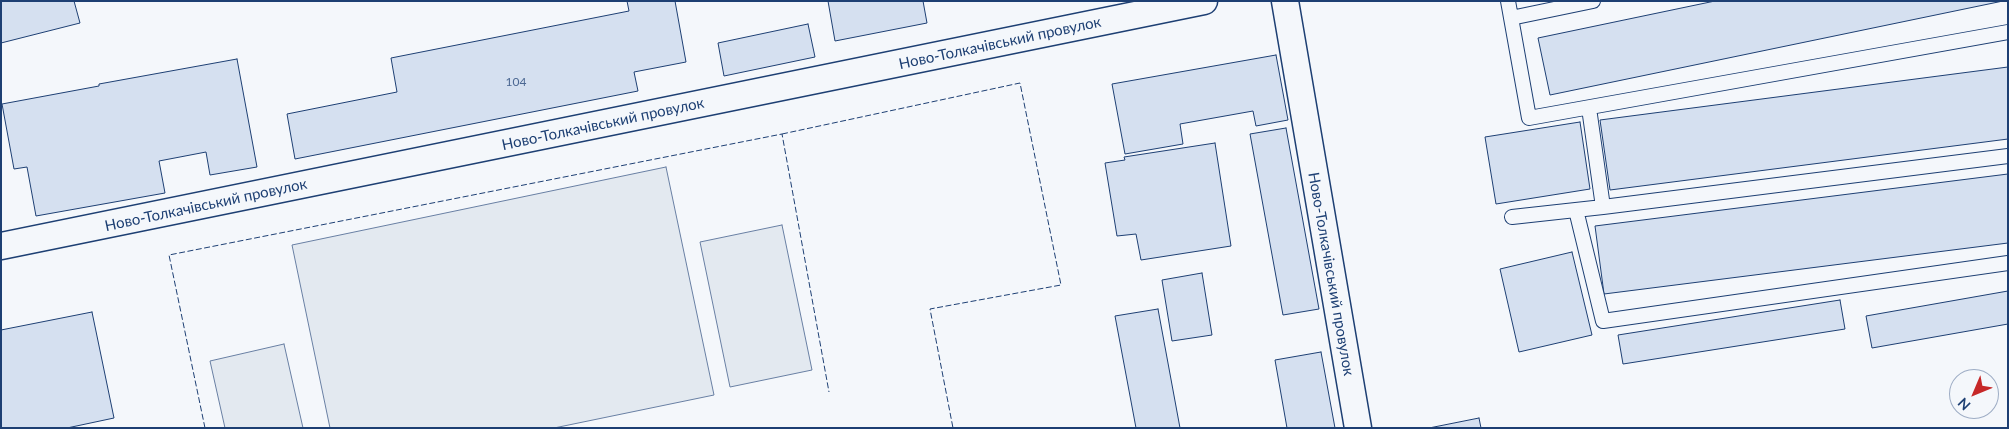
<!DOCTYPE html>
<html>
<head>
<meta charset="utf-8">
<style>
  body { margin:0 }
  #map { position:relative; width:2009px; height:429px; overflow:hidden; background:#f4f7fb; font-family:Lato,sans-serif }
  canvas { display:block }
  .frame { position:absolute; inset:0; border:2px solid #1d3f73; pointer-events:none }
  .north { position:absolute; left:1949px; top:369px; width:50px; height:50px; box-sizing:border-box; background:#f4f7fb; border:1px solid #9eadc5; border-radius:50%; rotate:225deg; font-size:14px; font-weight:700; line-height:20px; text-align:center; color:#1d3f73 }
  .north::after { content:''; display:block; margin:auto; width:18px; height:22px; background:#c62828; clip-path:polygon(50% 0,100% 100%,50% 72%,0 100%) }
</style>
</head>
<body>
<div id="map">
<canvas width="2009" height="429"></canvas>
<div class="frame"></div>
<div class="north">N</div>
</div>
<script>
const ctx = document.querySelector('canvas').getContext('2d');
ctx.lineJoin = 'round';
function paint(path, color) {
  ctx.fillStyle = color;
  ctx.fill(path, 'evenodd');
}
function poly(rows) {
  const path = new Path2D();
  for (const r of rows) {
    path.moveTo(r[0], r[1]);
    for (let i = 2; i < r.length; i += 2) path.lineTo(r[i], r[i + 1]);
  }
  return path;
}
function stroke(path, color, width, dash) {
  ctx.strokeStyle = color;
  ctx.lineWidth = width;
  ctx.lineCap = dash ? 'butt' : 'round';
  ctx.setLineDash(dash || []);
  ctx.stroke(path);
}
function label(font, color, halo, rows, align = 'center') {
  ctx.font = font + ' Lato,sans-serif';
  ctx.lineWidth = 4;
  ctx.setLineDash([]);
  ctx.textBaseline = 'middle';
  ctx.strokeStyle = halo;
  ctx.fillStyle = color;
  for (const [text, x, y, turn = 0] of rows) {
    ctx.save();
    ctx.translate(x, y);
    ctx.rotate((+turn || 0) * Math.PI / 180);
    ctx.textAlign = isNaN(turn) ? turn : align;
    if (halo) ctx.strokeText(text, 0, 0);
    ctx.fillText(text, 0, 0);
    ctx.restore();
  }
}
const green = poly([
  [666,167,714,395,554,428,330,428,292,245,666,167],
  [782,225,812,370,730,387,700,242,782,225],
  [284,344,303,428,225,428,210,361,284,344]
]);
paint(green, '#e3e9f0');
stroke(green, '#687fa3', 1);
const building = poly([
  [1,1,74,1,80,23,1,43,1,1],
  [627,1,675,1,686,62,634,72,638,91,295,159,287,114,397,92,391,58,629,11,627,1],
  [828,1,923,1,927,23,835,41,828,1],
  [1715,1,2003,1,1550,95,1538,38,1715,1],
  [808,24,815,57,724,76,718,43,808,24],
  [1276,55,1288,120,1256,126,1253,111,1180,124,1183,144,1125,154,1112,84,1276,55],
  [237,59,257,167,210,175,206,152,159,161,165,193,36,216,27,167,14,169,2,104,99,86,99,84,237,59],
  [2008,67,2008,139,1610,190,1600,120,2008,67],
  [1580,122,1590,189,1496,204,1485,137,1580,122],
  [1286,128,1319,309,1283,315,1250,134,1286,128],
  [1215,143,1231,246,1141,260,1136,234,1117,236,1105,163,1125,160,1124,157,1215,143],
  [2008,174,2008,243,1604,294,1595,226,2008,174],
  [1572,252,1592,335,1519,352,1500,269,1572,252],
  [1202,273,1212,335,1172,341,1162,280,1202,273],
  [2008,291,2008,324,1872,348,1866,316,2008,291],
  [1840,300,1845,329,1623,364,1618,335,1840,300],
  [1158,309,1180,428,1136,428,1115,316,1158,309],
  [92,312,114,418,67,428,1,428,1,330,92,312],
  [1321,352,1335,428,1287,428,1275,360,1321,352],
  [1479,418,1481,428,1429,428,1479,418]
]);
paint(building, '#d5e0f0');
stroke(building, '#1d3f73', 1);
const lane = poly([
  [1508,1,1529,118,2008,32],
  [1511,18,1593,1],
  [1603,207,2008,156],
  [1576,210,1603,321,2008,263],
  [1512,217,1603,207,1589,108]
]);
const street = poly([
  [1285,1,1358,428],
  [1,246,1204,1]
]);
stroke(lane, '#1d3f73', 16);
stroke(street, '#1d3f73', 29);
stroke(lane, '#f4f7fb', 14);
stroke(street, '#f4f7fb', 26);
stroke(poly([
  [782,134,1020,83,1061,285,930,309,953,428],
  [205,428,169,255,782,134,829,392]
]), '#1d3f73', 1, [6, 2.5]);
label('12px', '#4b6792', null, [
  ["104",516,82]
]);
label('15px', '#1d3f73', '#f4f7fb', [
  ["Ново-Толкачівський провулок",1000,43,-12],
  ["Ново-Толкачівський провулок",603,124,-12],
  ["Ново-Толкачівський провулок",206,205,-12],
  ["Ново-Толкачівський провулок",1331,274,80]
]);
</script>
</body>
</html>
